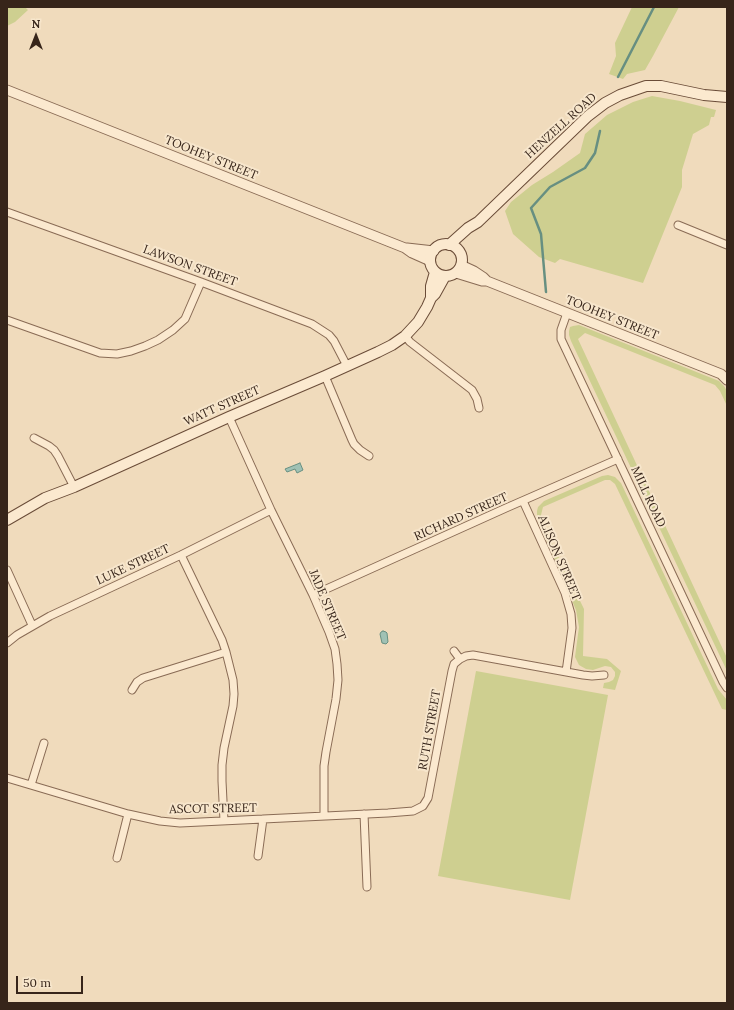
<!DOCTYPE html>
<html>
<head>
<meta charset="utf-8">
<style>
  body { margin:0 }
  #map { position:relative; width:734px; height:1010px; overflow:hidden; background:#f0dbbc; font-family:Lora,serif }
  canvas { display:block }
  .frame { position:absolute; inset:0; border:8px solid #37251a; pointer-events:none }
  .north { position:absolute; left:16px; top:16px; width:40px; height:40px; -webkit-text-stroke:3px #f7e6cc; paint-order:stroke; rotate:0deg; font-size:11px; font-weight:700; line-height:16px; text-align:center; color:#37251a }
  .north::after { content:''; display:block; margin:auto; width:14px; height:18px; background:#37251a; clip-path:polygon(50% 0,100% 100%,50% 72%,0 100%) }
  .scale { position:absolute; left:16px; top:976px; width:67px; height:18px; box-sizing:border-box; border:2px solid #37251a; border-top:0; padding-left:5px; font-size:12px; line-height:14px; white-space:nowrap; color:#37251a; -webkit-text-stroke:3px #f7e6cc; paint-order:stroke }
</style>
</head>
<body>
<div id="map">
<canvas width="734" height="1010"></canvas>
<div class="frame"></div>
<div class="north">N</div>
<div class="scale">50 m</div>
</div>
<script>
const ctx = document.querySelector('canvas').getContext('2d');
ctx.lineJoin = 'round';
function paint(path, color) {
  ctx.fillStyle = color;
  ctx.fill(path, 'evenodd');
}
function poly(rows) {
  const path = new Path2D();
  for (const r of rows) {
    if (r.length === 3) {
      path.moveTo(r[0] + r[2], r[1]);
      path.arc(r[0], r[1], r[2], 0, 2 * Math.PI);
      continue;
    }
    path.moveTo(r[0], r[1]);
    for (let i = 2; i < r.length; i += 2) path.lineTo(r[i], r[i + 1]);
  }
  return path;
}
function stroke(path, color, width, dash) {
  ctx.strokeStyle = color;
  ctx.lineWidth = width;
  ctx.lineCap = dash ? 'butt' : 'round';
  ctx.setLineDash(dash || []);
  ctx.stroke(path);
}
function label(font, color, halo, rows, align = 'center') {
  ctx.font = font + ' Lora,serif';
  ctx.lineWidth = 4;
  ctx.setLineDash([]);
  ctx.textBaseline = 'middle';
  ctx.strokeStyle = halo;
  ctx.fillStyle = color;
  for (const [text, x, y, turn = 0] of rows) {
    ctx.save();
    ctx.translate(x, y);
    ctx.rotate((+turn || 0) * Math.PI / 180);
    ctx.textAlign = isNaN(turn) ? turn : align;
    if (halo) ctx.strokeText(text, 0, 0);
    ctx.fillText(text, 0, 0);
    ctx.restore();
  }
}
paint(poly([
  [7,7,25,7,28,10,15,22,7,26],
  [632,7,679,7,653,56,645,70,627,74,623,79,609,74,616,56,615,43],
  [652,96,680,101,716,110,714,117,711,117,709,125,693,134,682,170,682,187,643,283,560,259,555,263,539,257,513,234,505,211,511,202,532,185,553,172,580,153,585,134,607,115,633,102],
  [579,325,719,381,724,386,727,391,727,406,720,391,715,385,585,333,578,339,727,658,727,671,571,341,569,335,569,331,570,327,573,326],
  [608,475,615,477,621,483,718,689,727,700,727,710,722,709,615,484,610,480,605,480,543,507,540,519,584,609,583,656,607,659,621,671,615,690,603,688,604,683,609,682,613,680,615,676,615,672,611,667,605,666,593,670,586,669,579,665,575,657,579,627,576,610,537,518,537,511,538,507,544,501,602,476],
  [476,671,608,695,570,900,438,876]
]), '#cecf90');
const water = poly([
  [300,463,303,470,297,473,295,469,287,472,285,469,300,463],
  [383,631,386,632,387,633,388,642,386,644,382,643,380,634,381,632,383,631]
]);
paint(water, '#a0c1b4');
stroke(water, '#678f81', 1);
stroke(poly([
  [618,77,654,7],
  [546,292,541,234,531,208,550,187,585,168,595,153,600,131]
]), '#678f81', 2.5);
const minor = poly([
  [7,212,201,282,312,324,329,335,334,341,347,366],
  [678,225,727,245],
  [567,313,561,330,561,339,723,682,727,688],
  [7,320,100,353,117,354,131,351,145,346,158,340,173,330,185,319,201,282],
  [405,336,410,342,472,390,477,399,479,408],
  [325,376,352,440,354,444,360,450,369,456],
  [229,417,271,510,313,595,329,632,335,649,337,664,338,680,336,699,326,752,324,766,324,816],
  [34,438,49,446,54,450,58,456,74,487],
  [523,501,565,593,571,614,572,628,566,672],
  [181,555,222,640,226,652,233,680,234,694,233,706,224,748,222,765,222,781,224,821],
  [7,570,32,625],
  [313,595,506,508,618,459],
  [7,643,17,635,50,616,181,555,271,510],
  [454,651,460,659],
  [132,690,137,682,143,678,226,652],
  [7,778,128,814,160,821,180,823,388,813,413,811,423,806,428,798,452,671,454,664,460,659,466,656,473,655,583,675,592,676,604,675],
  [31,785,44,743],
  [364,814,367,887],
  [258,856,263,819],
  [117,858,128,814]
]);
const tertiary = poly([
  [7,90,405,248,412,253,430,261],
  [407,248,434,251],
  [461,265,474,271,483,277,487,281],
  [456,273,482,281,487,281,721,374,727,380]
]);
const secondary = poly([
  [446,260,16],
  [449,245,468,228,478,222,588,116,605,103,620,95,646,86,661,86,704,95,727,97],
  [431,298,431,286,435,272],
  [7,520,45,498,74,487,229,417,325,376,378,352,392,345,405,336,418,322,427,307,431,298,435,294,445,276]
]);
stroke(minor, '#896b55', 9);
stroke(tertiary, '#896b55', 11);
stroke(secondary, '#6a4c38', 12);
stroke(minor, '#fbe9cf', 7);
stroke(tertiary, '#fbe9cf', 9);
stroke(secondary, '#fbe9cf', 10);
label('12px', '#37251a', '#f7e6cc', [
  ["HENZELL ROAD",561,126,-42],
  ["TOOHEY STREET",211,158,22],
  ["LAWSON STREET",190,266,20],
  ["TOOHEY STREET",612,318,22],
  ["WATT STREET",222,406,-24],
  ["MILL ROAD",648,497,65],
  ["RICHARD STREET",461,517,-24],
  ["ALISON STREET",559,558,67],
  ["LUKE STREET",133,565,-25],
  ["JADE STREET",327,605,67],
  ["RUTH STREET",430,730,-80],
  ["ASCOT STREET",213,809,-1]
]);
</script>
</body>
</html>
